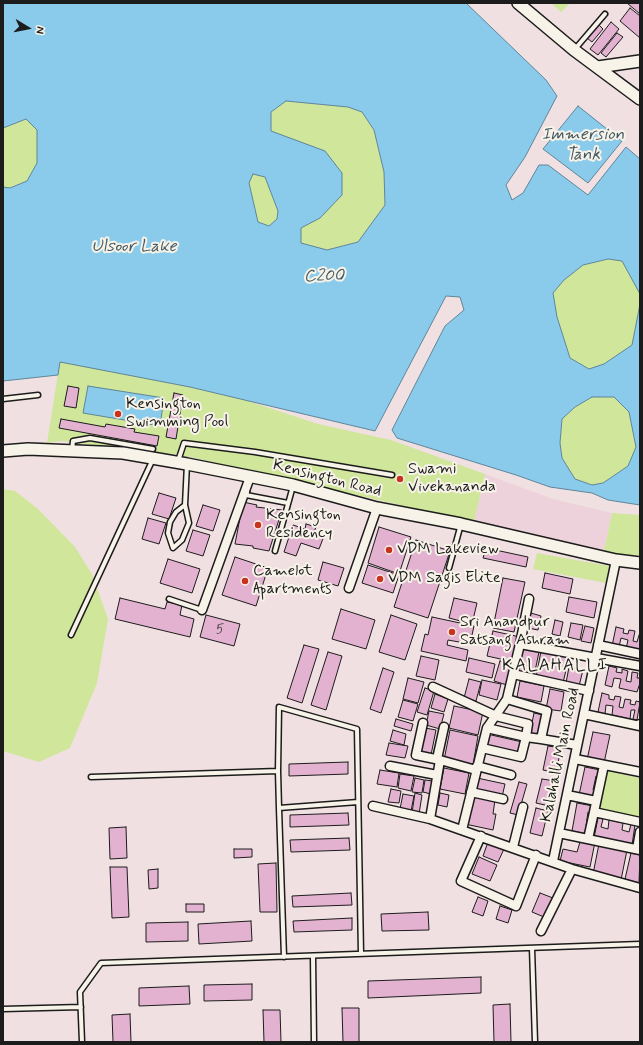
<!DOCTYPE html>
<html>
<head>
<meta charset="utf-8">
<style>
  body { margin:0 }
  #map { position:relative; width:643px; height:1045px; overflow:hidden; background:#f1e0e1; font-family:Mynerve,sans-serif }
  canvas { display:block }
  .frame { position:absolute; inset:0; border:4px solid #1c1c1c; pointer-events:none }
  .north { position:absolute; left:8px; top:8px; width:40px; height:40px; -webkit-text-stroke:3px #f7f3e8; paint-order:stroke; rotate:100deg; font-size:11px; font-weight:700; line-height:16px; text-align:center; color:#1c1c1c }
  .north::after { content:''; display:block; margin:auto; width:14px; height:18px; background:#1c1c1c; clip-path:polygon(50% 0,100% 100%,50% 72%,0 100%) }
</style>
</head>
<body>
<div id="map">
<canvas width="643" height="1045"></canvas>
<div class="frame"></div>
<div class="north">N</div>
</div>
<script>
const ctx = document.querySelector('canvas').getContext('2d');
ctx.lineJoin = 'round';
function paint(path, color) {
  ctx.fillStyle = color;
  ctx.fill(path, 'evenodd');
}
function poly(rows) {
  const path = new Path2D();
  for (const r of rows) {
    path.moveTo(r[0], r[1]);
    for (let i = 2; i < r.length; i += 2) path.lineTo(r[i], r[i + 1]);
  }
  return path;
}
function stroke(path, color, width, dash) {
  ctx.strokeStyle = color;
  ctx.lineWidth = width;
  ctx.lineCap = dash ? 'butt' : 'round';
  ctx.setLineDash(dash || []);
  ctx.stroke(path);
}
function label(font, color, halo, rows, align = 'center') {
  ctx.font = font + ' Mynerve,sans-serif';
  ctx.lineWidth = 4;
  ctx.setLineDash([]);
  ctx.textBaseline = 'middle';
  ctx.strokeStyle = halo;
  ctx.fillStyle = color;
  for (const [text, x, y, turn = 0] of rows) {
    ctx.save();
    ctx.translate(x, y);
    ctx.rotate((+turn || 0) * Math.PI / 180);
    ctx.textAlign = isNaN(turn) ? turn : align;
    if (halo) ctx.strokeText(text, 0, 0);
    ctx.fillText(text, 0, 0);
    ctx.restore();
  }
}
paint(poly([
  [485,474,553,499,612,513,604,551,474,522]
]), '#edd2dc');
paint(poly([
  [551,3,570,3,561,12],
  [286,101,348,107,362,112,374,130,384,172,385,205,358,242,327,250,301,243,301,228,320,218,271,131,271,112],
  [26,119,37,130,37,163,27,181,10,188,3,187,3,128],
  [253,173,265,177,278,211,277,219,269,226,258,222,249,183],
  [608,259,622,260,637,285,640,294,640,304,632,345,604,364,589,369,570,358,557,317,553,293,564,280,583,265],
  [60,361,190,387,242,399,318,424,391,440,485,474,474,522,177,454,165,455,62,441,47,443],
  [592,397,614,397,629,412,636,447,628,466,603,483,592,485,575,479,562,458,560,443,562,419,575,407],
  [3,489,15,491,37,508,75,547,92,574,108,619,97,683,70,748,39,762,3,751],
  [612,513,640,515,640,555,617,556,604,551],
  [537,553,609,566,606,583,533,569],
  [607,771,640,778,640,818,599,809]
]), '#cfe69b');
const water = poly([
  [3,3,466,3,546,80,557,96,525,157,506,185,512,200,523,193,539,165,548,165,588,195,626,147,640,159,640,294,622,261,608,259,583,265,564,280,553,293,557,317,570,358,589,369,604,364,632,345,640,304,640,505,608,500,592,493,550,487,516,475,397,438,392,430,445,326,464,310,460,297,446,296,375,431,190,387,60,362,58,375,3,381,3,187,10,188,27,181,37,163,37,130,26,119,3,128,3,3],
  [286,101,348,107,362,112,374,130,384,172,385,205,358,242,327,250,301,243,301,228,320,218,342,195,342,173,325,151,271,131,271,112,286,101],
  [253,174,265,177,278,211,277,219,269,226,258,222,249,183,253,174],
  [592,397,614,397,629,412,636,447,628,466,603,483,592,485,575,479,562,458,560,443,562,419,575,407,592,397],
  [578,106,622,141,588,183,543,149,578,106],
  [88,386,164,398,160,426,83,413,88,386]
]);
paint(water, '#8acbeb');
stroke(water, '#5e8598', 1);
const building = poly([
  [627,3,640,3,640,14,627,3],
  [630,8,640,16,640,38,620,21,630,8],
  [611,22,619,29,598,55,590,49,611,22],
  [599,25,603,29,592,42,587,38,599,25],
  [617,33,623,37,606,57,601,53,617,33],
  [68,386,79,388,76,408,64,406,68,386],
  [174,393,183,395,176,439,166,437,174,393],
  [61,419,105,427,106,424,135,429,134,432,159,436,157,446,59,428,61,419],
  [159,493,176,498,169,519,152,514,159,493],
  [243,502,257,505,256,507,282,510,269,551,253,548,253,546,235,544,243,502],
  [203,505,220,510,213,531,196,526,203,505],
  [148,518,166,523,159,544,142,539,148,518],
  [306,524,316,527,314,532,324,536,319,549,301,543,296,556,284,552,293,525,305,529,306,524],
  [379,527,411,537,399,574,368,563,379,527],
  [193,530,210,535,203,556,186,551,193,530],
  [416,540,450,551,428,618,394,607,416,540],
  [486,548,528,557,526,567,483,558,486,548],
  [235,557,268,568,256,606,222,595,235,557],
  [168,559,200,569,192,593,160,583,168,559],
  [323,562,344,568,338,586,318,580,323,562],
  [368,565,399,575,393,593,362,583,368,565],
  [545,573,573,579,570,594,542,588,545,573],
  [503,578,525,582,514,632,493,628,503,578],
  [569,597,597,602,594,618,566,612,569,597],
  [120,598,165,609,167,602,182,605,180,615,194,619,190,637,115,619,120,598],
  [454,598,477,603,472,624,449,618,454,598],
  [341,609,375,620,366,649,332,639,341,609],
  [531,613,541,616,538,630,528,628,531,613],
  [206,615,240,624,234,646,200,637,206,615],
  [391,615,417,624,405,660,379,652,391,615],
  [432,617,474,626,470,644,448,640,447,645,468,650,466,661,421,651,425,634,428,635,432,617],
  [555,620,563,622,560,636,552,634,555,620],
  [571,623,583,625,580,640,568,637,571,623],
  [585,626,594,628,591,643,581,641,585,626],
  [616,627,624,629,623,633,628,634,629,630,635,631,633,641,637,642,640,632,640,652,626,649,628,640,621,638,619,647,612,646,616,627],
  [493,631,520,637,514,662,487,656,493,631],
  [304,645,319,649,302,703,287,698,304,645],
  [523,649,539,652,534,676,518,672,523,649],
  [541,651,569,657,563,683,536,677,541,651],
  [328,652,342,656,326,710,311,705,328,652],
  [421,656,439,660,435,680,416,676,421,656],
  [469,658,495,664,492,678,466,672,469,658],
  [500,661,512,665,507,685,494,681,500,661],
  [609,666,617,668,616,672,622,673,622,669,628,671,626,681,631,682,632,672,638,673,637,678,640,678,640,683,637,692,619,688,621,679,614,678,612,687,605,685,609,666],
  [569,667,583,670,579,686,566,683,569,667],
  [383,668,394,672,381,713,370,709,383,668],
  [408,678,424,682,418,703,403,699,408,678],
  [469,679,481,682,476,701,464,698,469,679],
  [482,680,501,684,497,700,479,695,482,680],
  [520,681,544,686,541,702,517,697,520,681],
  [425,688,434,691,427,715,417,712,425,688],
  [550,689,564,692,561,711,546,709,550,689],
  [602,693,609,695,609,699,614,700,615,696,621,697,619,707,623,708,625,699,631,700,630,704,635,705,636,701,640,702,637,720,633,719,635,710,631,710,630,719,612,715,613,706,606,705,605,714,598,712,602,693],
  [435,694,448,699,444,712,431,708,435,694],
  [403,700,418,704,413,721,398,717,403,700],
  [454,706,483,712,478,735,449,728,454,706],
  [429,711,444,714,440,729,426,725,429,711],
  [534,713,543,715,539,735,530,733,534,713],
  [396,719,413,724,411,731,394,726,396,719],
  [425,728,436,730,431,755,419,752,425,728],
  [393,730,406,734,404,745,390,741,393,730],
  [450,730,478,736,473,765,444,760,450,730],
  [593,732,610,735,604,763,587,760,593,732],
  [487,734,522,742,521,753,484,745,487,734],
  [389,743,408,746,405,758,386,755,389,743],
  [548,746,561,748,556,773,543,770,548,746],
  [348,762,348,774,289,776,289,764,348,762],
  [585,767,600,770,599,777,596,776,593,790,596,791,595,798,579,795,585,767],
  [444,768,469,773,465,794,440,789,444,768],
  [380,770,399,773,397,787,377,784,380,770],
  [400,774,414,776,411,791,398,788,400,774],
  [415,778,424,780,422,793,412,792,415,778],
  [477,778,505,784,502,797,475,792,477,778],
  [542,779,555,781,549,806,536,803,542,779],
  [425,780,433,781,431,794,423,792,425,780],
  [519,782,527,784,518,815,510,813,519,782],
  [391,789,401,791,399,803,388,802,391,789],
  [415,793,422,795,419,814,412,813,415,793],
  [440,793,449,795,447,807,438,805,440,793],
  [403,794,414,796,411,811,400,809,403,794],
  [471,795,495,800,493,814,496,814,493,830,465,824,471,795],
  [577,803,593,806,592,813,588,812,586,826,589,827,587,834,572,831,577,803],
  [536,808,548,811,542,836,530,833,536,808],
  [348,813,349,825,290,827,290,815,348,813],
  [598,818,603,819,601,827,608,829,609,820,623,823,622,830,629,832,631,824,635,825,632,845,594,838,598,818],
  [126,827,127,858,110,859,109,828,126,827],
  [566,836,595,842,590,867,560,861,563,849,577,852,580,842,565,839,566,836],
  [349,838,350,850,291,852,290,840,349,838],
  [488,842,504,849,498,862,483,856,488,842],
  [599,844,627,850,621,880,593,874,599,844],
  [234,849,252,849,252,857,234,858,234,849],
  [631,853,640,855,639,883,625,879,631,853],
  [479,857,497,865,490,881,472,874,479,857],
  [276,863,277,912,260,912,258,864,276,863],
  [110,867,127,867,129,917,112,918,110,867],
  [158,869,158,888,149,889,148,870,158,869],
  [351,893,352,905,293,907,292,896,351,893],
  [540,893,553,898,544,917,532,912,540,893],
  [478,897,488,901,483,916,472,912,478,897],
  [186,904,204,904,204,912,186,912,186,904],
  [500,906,512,910,508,923,496,919,500,906],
  [428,912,429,930,382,931,381,914,428,912],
  [352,918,352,930,294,932,293,921,352,918],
  [251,921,252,941,199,944,198,924,251,921],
  [188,922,188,941,146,942,146,923,188,922],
  [481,977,481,993,368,998,368,981,481,977],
  [252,984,252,1000,204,1001,204,985,252,984],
  [189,986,190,1004,139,1006,139,988,189,986],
  [510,1004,511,1042,494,1042,493,1005,510,1004],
  [342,1008,359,1008,359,1042,343,1042,342,1008],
  [263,1010,280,1010,281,1042,264,1042,263,1010],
  [130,1014,131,1042,113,1042,112,1015,130,1014]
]);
paint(building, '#e3b2d1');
stroke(building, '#1c1c1c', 1);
const lane = poly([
  [575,49,605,14],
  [3,399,38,395],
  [72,450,73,441,90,438,153,449],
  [178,461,184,443,255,452,392,475],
  [247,492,246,495,288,503],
  [185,505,176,512,170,522,168,533,173,548,182,540,189,523,185,505,187,464],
  [275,551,293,486],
  [449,568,461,524],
  [169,599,202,610],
  [71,635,153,459],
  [91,777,278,771],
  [279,808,278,771,279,707,357,729,361,954],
  [532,948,535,1042],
  [313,956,314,1042],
  [284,957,279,808,358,802],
  [3,1009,81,1007],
  [82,1042,80,992,101,963,640,944]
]);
const street = poly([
  [349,588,377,508],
  [202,610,250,477],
  [520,644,529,599],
  [598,645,640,654],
  [513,674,589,691],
  [433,687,496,716,528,724,526,737,487,728],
  [507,699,547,711,541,739,577,745],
  [584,714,640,726,640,724],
  [423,723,416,755,440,760],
  [482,748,521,757,526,737,541,739],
  [437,759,444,727],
  [575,759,640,772],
  [604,765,594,812,640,822],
  [390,766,437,775],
  [477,766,511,775],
  [471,792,503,799],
  [567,795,596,801],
  [373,806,430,819,572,869,640,888],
  [430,819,440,760,476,770],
  [462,830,487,728,507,699,520,644,640,666],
  [559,833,640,850],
  [481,836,461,881,516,906,536,855],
  [588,839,594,812],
  [513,847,523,807],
  [637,849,640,832],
  [553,861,616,560],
  [541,931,572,869]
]);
const secondary = poly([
  [518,3,574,50,640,99],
  [598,67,640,61],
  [3,451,28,449,123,453,187,464,293,485,377,508,461,524,616,560,640,563]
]);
stroke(lane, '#1c1c1c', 7);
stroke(street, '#1c1c1c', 11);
stroke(secondary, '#1c1c1c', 14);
stroke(lane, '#f7f3e8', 4);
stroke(street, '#f7f3e8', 8);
stroke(secondary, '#f7f3e8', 11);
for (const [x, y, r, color] of [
  [118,414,4,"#c8321e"],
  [400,479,4,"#c8321e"],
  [258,525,4,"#c8321e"],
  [389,550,4,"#c8321e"],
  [380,579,4,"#c8321e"],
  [245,581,4,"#c8321e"],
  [452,632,4,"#c8321e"]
]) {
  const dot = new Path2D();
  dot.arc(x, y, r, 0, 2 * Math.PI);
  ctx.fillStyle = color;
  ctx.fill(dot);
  stroke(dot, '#f7f3e8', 1.5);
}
label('14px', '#4e4249', null, [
  ["5",220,630]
]);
label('16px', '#1c1c1c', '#f7f3e8', [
  ["Kensington",126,405],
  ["Swimming Pool",126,423],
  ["Swami",408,470],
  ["Vivekananda",408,488],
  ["Kensington",266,516],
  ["Residency",266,534],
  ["VDM Lakeview",397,550],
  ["Camelot",253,572],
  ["Apartments",253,590],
  ["VDM Sagis Elite",388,579],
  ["Sri Anandpur",460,623],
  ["Satsang Ashram",460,641]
], 'left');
label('16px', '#1c1c1c', '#f7f3e8', [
  ["Kensington Road",327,479,14],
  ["Kalahalli Main Road",561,755,-78]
]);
label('italic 17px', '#425964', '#f7f3e8', [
  ["Immersion",583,135],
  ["Tank",583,155],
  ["Ulsoor Lake",134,247],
  ["C200",324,277,-2]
]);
ctx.letterSpacing = '1px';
label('17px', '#1c1c1c', '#f7f3e8', [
  ["KALAHALLI",555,666]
]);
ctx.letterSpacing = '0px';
</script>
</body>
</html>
